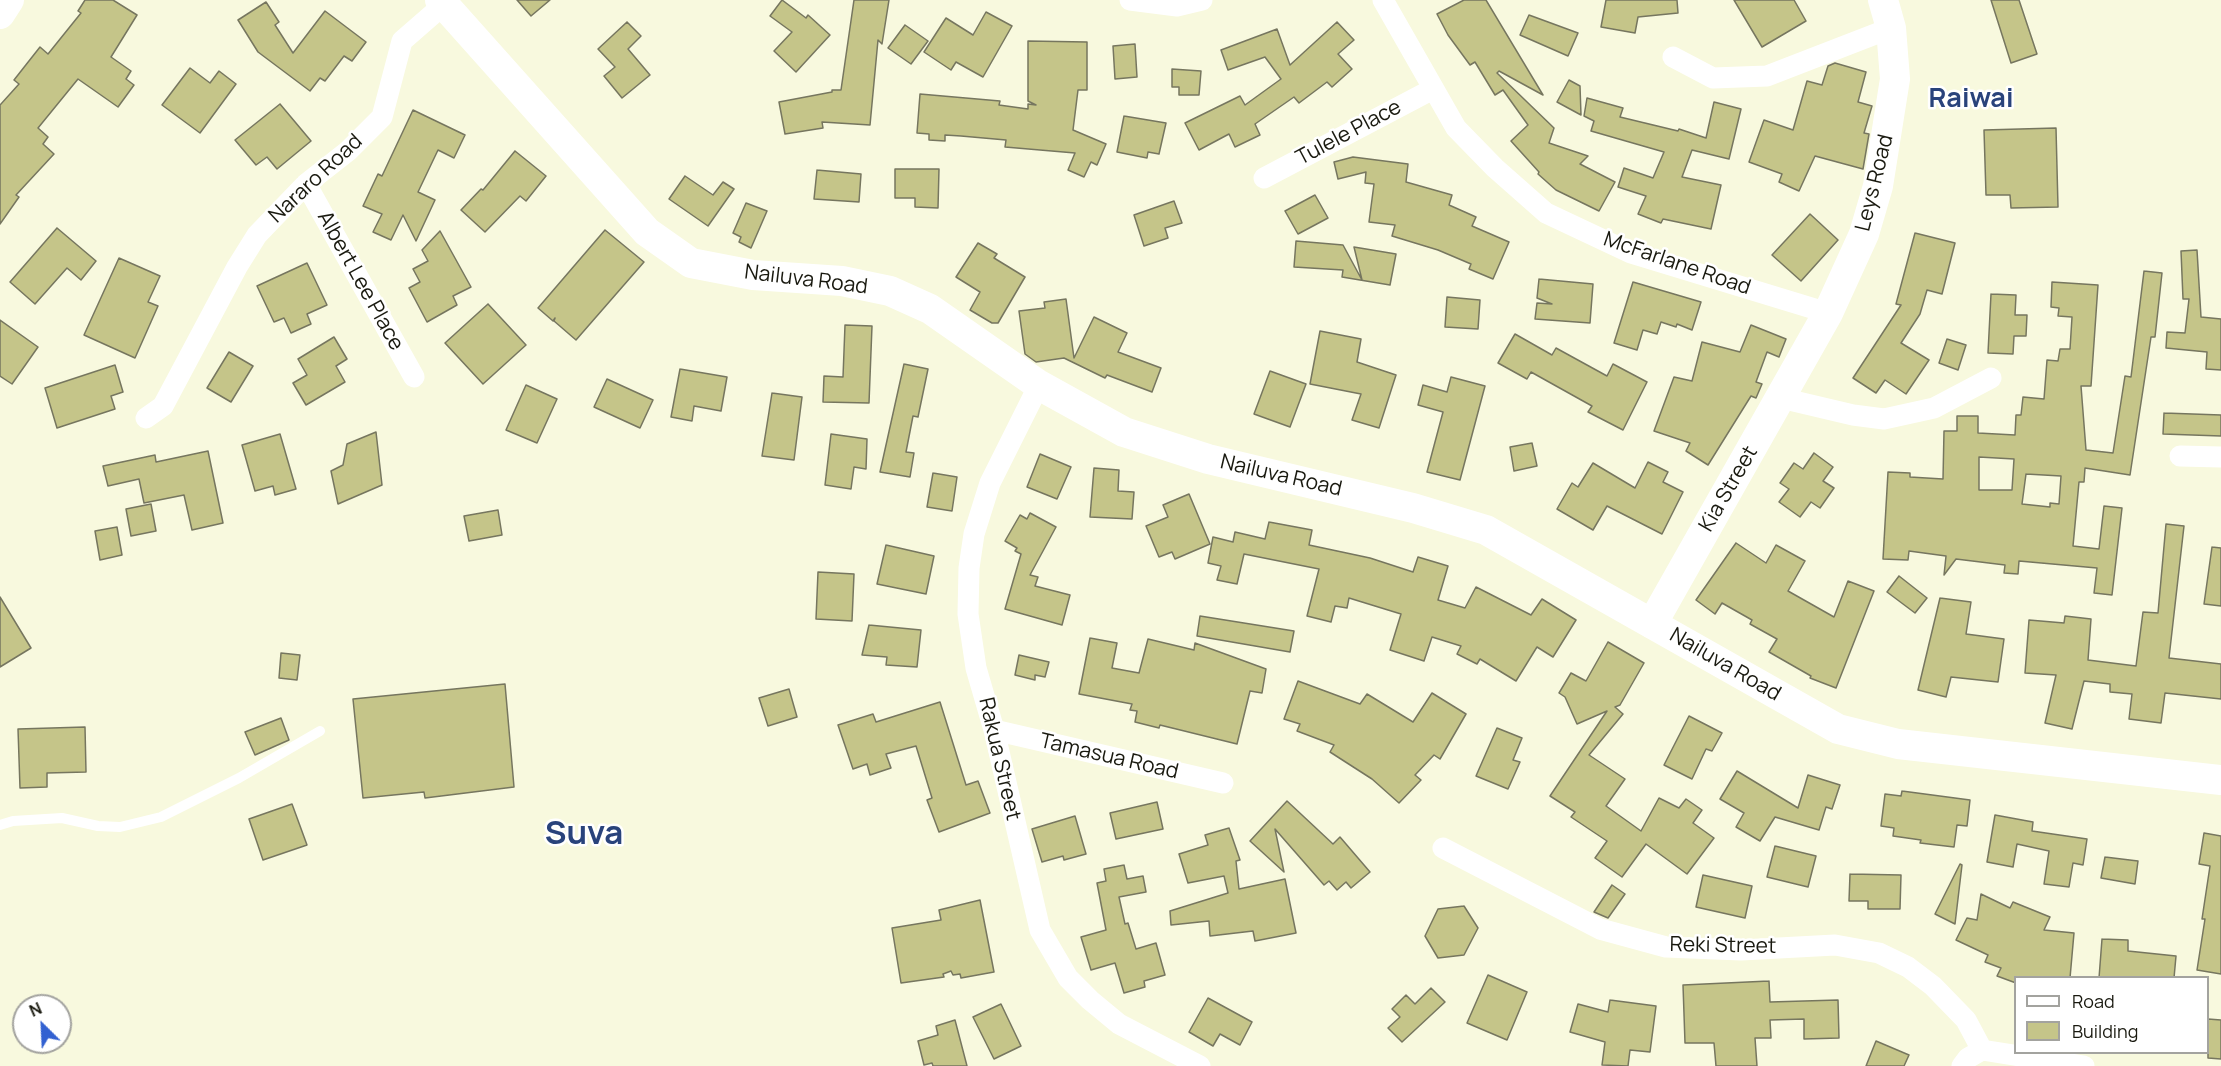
<!DOCTYPE html>
<html>
<head>
<meta charset="utf-8">
<style>
  body { margin:0 }
  #map { position:relative; width:2221px; height:1066px; overflow:hidden; background:#f8f9de; font-family:Manrope,sans-serif }
  canvas { display:block }
  .legend { position:absolute; left:2014px; top:976px; width:195px; height:78px; box-sizing:border-box; background:#fff; border:2px solid #a3a39f; margin:0; padding:8px 10px; list-style:none; font-size:18px; color:#19190f }
  .legend li { display:flex; align-items:center; gap:12px; height:30px }
  .legend b { width:30px; border:2px solid #a3a39f }
  .north { position:absolute; left:12px; top:994px; width:60px; height:60px; box-sizing:border-box; background:#fff; border:2px solid #a3a39f; border-radius:50%; rotate:336deg; font-size:16px; font-weight:700; line-height:24px; text-align:center; color:#19190f }
  .north::after { content:''; display:block; margin:auto; width:21px; height:27px; background:#3261d1; clip-path:polygon(50% 0,100% 100%,50% 72%,0 100%) }
</style>
</head>
<body>
<div id="map">
<canvas width="2221" height="1066"></canvas>
<ul class="legend">
<li><b style="height:8px;background:#fff"></b>Road</li>
<li><b style="height:16px;background:#c5c589"></b>Building</li>
</ul>
<div class="north">N</div>
</div>
<script>
const ctx = document.querySelector('canvas').getContext('2d');
ctx.lineJoin = 'round';
function paint(path, color) {
  ctx.fillStyle = color;
  ctx.fill(path, 'evenodd');
}
function poly(rows) {
  const path = new Path2D();
  for (const r of rows) {
    path.moveTo(r[0], r[1]);
    for (let i = 2; i < r.length; i += 2) path.lineTo(r[i], r[i + 1]);
  }
  return path;
}
function stroke(path, color, width, dash) {
  ctx.strokeStyle = color;
  ctx.lineWidth = width;
  ctx.lineCap = dash ? 'butt' : 'round';
  ctx.setLineDash(dash || []);
  ctx.stroke(path);
}
function label(font, color, halo, rows, align = 'center') {
  ctx.font = font + ' Manrope,sans-serif';
  ctx.lineWidth = 5;
  ctx.setLineDash([]);
  ctx.textBaseline = 'middle';
  ctx.strokeStyle = halo;
  ctx.fillStyle = color;
  for (const [text, x, y, turn = 0] of rows) {
    ctx.save();
    ctx.translate(x, y);
    ctx.rotate((+turn || 0) * Math.PI / 180);
    ctx.textAlign = isNaN(turn) ? turn : align;
    if (halo) ctx.strokeText(text, 0, 0);
    ctx.fillText(text, 0, 0);
    ctx.restore();
  }
}
const building = poly([
  [85,0,113,0,137,15,111,57,131,71,126,79,134,85,118,107,78,79,38,128,48,137,43,144,54,154,16,195,19,197,0,224,0,105,19,84,14,80,25,66,40,47,48,54,81,13,78,11,85,0],
  [517,0,550,0,531,16,517,0],
  [782,0,806,18,808,15,830,35,796,72,774,51,792,32,770,16,782,0],
  [854,0,889,0,882,44,878,40,870,125,822,122,823,128,785,134,779,102,832,92,832,90,841,90,854,0],
  [1464,0,1486,0,1543,95,1499,71,1497,73,1554,128,1549,143,1588,156,1580,164,1615,182,1599,211,1556,190,1538,174,1539,172,1511,141,1528,125,1503,90,1495,95,1475,62,1470,65,1448,35,1437,14,1464,0],
  [1606,0,1677,0,1678,13,1638,17,1635,33,1601,27,1606,0],
  [1734,0,1794,0,1806,21,1762,47,1734,0],
  [1991,0,2019,0,2037,54,2011,63,1991,0],
  [266,2,279,22,275,25,293,53,325,11,366,42,352,61,344,56,325,81,320,78,310,91,258,52,238,20,266,2],
  [986,12,1012,26,983,77,956,62,951,70,924,52,946,18,973,35,986,12],
  [1529,15,1578,33,1568,56,1520,35,1529,15],
  [627,22,641,36,628,49,650,75,622,98,604,76,615,67,598,49,627,22],
  [1337,22,1354,40,1338,54,1352,69,1332,87,1327,82,1299,103,1294,97,1255,124,1260,135,1235,147,1229,134,1199,150,1185,123,1240,96,1245,105,1281,79,1265,57,1228,70,1221,50,1277,29,1290,65,1337,22],
  [905,25,928,41,911,64,888,48,905,25],
  [1028,41,1087,42,1087,90,1078,90,1073,130,1106,144,1097,165,1091,162,1084,177,1068,170,1075,153,1005,147,1006,140,961,136,945,135,945,141,929,140,929,134,917,133,920,94,1000,101,999,105,1028,109,1028,104,1036,105,1028,101,1028,41],
  [1135,44,1137,77,1115,79,1113,46,1135,44],
  [1835,63,1866,72,1858,102,1872,106,1864,133,1869,134,1863,169,1815,156,1799,191,1779,182,1782,174,1749,162,1764,120,1793,130,1807,81,1822,85,1828,66,1835,63],
  [190,68,210,83,219,71,236,84,200,133,162,105,190,68],
  [1172,69,1201,71,1199,95,1179,95,1179,87,1172,87,1172,69],
  [1569,80,1580,86,1581,115,1557,102,1569,80],
  [1587,98,1623,108,1620,117,1678,131,1679,129,1706,138,1714,102,1741,109,1729,159,1692,150,1682,177,1721,185,1711,229,1663,219,1661,223,1638,214,1646,196,1618,187,1624,168,1653,178,1664,152,1591,131,1594,121,1584,116,1587,98],
  [280,104,311,141,277,169,267,157,256,165,235,140,280,104],
  [413,110,465,135,454,158,438,150,418,192,435,200,416,241,403,215,391,240,373,232,382,214,363,206,378,174,382,176,413,110],
  [1124,116,1166,123,1159,154,1148,152,1147,158,1117,152,1124,116],
  [2056,128,2058,207,2011,208,2010,195,1986,195,1984,130,2056,128],
  [515,151,546,176,526,201,520,196,485,232,461,210,481,189,483,190,515,151],
  [1353,157,1408,164,1406,182,1452,195,1449,205,1476,217,1472,226,1509,242,1493,279,1469,269,1471,264,1438,250,1392,236,1395,225,1369,222,1374,184,1365,183,1366,172,1338,179,1334,162,1353,157],
  [895,169,939,169,938,208,915,207,915,198,895,198,895,169],
  [817,170,861,174,859,202,814,199,817,170],
  [685,176,713,195,723,182,734,189,708,226,669,199,685,176],
  [1315,195,1328,218,1298,234,1285,211,1315,195],
  [1174,201,1182,223,1165,228,1168,238,1144,246,1134,215,1174,201],
  [746,203,767,211,751,248,739,242,741,237,733,233,746,203],
  [1810,214,1838,240,1801,281,1772,255,1810,214],
  [57,228,96,261,81,280,67,268,35,304,10,282,57,228],
  [605,230,644,262,576,340,554,321,555,318,553,321,538,308,605,230],
  [440,231,471,287,453,296,457,305,427,322,409,288,420,282,413,269,428,261,422,250,440,231],
  [1915,233,1955,243,1942,294,1927,290,1920,314,1901,343,1929,360,1906,394,1885,380,1876,393,1853,378,1901,305,1896,304,1915,233],
  [1296,241,1343,245,1362,280,1354,247,1396,254,1390,285,1342,277,1343,270,1294,267,1296,241],
  [978,243,997,254,994,258,1025,277,998,323,992,323,970,310,980,292,956,277,978,243],
  [2197,250,2201,317,2221,319,2221,370,2206,369,2207,352,2166,348,2167,332,2185,333,2189,299,2183,299,2181,251,2197,250],
  [119,258,160,276,148,302,158,306,135,358,84,335,119,258],
  [307,263,327,305,307,314,311,324,291,333,284,318,274,322,257,286,307,263],
  [2144,271,2162,273,2155,337,2151,337,2130,475,2085,468,2084,482,2079,482,2073,546,2099,549,2104,506,2122,508,2112,595,2094,593,2097,568,2019,561,2018,574,2004,573,2005,565,1956,559,1944,575,1946,556,1909,551,1908,560,1883,559,1888,472,1910,473,1910,477,1943,479,1944,431,1957,431,1957,416,1978,416,1978,433,2015,435,2016,415,2021,415,2023,397,2044,399,2047,360,2058,361,2060,349,2070,349,2072,317,2058,316,2059,308,2051,307,2052,282,2098,285,2091,386,2081,386,2086,450,2113,453,2125,376,2131,377,2144,271],
  [1979,457,2014,459,2012,490,1979,490,1979,457],
  [2026,474,2061,476,2059,504,2050,503,2050,507,2022,504,2026,474],
  [1539,279,1593,284,1590,323,1535,319,1537,303,1552,304,1537,298,1539,279],
  [1633,282,1701,302,1692,330,1677,324,1676,327,1661,322,1657,334,1643,330,1637,350,1614,343,1633,282],
  [1991,294,2016,295,2015,315,2027,315,2026,336,2014,336,2013,354,1988,353,1991,294],
  [1447,297,1480,300,1478,329,1445,327,1447,297],
  [1066,299,1074,358,1094,317,1127,333,1118,352,1161,368,1152,392,1107,375,1105,378,1064,358,1036,362,1025,354,1019,311,1045,308,1044,302,1066,299],
  [488,304,526,345,483,384,445,343,488,304],
  [0,320,38,347,12,384,0,376,0,320],
  [845,325,872,326,869,403,823,402,824,376,843,377,845,325],
  [1751,325,1786,339,1779,357,1767,352,1756,382,1762,384,1756,398,1751,396,1708,465,1686,451,1690,443,1654,431,1674,377,1692,381,1702,342,1740,352,1751,325],
  [1320,331,1361,339,1357,362,1396,375,1379,428,1352,420,1361,394,1310,384,1320,331],
  [1515,334,1552,355,1556,348,1607,376,1613,364,1647,382,1623,430,1588,412,1592,406,1531,372,1527,379,1498,363,1515,334],
  [334,337,347,359,336,366,345,382,306,405,293,383,307,375,298,359,334,337],
  [1947,339,1966,345,1958,370,1939,363,1947,339],
  [229,352,253,366,231,402,207,388,229,352],
  [904,364,928,369,918,417,913,416,906,452,914,453,910,477,880,472,904,364],
  [115,365,123,392,111,396,115,409,57,428,45,388,115,365],
  [680,369,727,377,721,411,694,406,692,421,671,417,680,369],
  [1270,371,1306,384,1290,427,1254,414,1270,371],
  [1451,377,1485,386,1460,480,1427,472,1443,412,1418,405,1423,385,1447,392,1451,377],
  [607,379,653,400,640,428,594,407,607,379],
  [526,385,557,399,537,443,506,430,526,385],
  [772,393,802,397,794,460,762,456,772,393],
  [2164,413,2221,415,2221,436,2163,434,2164,413],
  [376,432,382,485,338,504,331,471,343,465,347,444,376,432],
  [280,434,296,489,275,495,273,486,255,491,242,445,280,434],
  [831,434,867,439,866,469,854,467,851,489,825,485,831,434],
  [1532,443,1537,466,1514,471,1510,447,1532,443],
  [208,451,223,523,192,530,184,495,144,503,139,479,108,486,103,466,155,455,156,462,208,451],
  [1814,453,1833,467,1823,481,1834,488,1820,508,1811,502,1800,517,1779,502,1789,489,1780,483,1794,463,1803,469,1814,453],
  [1040,454,1071,467,1057,499,1027,487,1040,454],
  [1648,462,1668,472,1663,482,1683,492,1662,534,1607,506,1593,530,1557,509,1572,483,1578,487,1593,463,1635,488,1648,462],
  [1094,468,1119,470,1118,491,1134,492,1132,519,1090,517,1094,468],
  [933,473,957,477,952,511,927,507,933,473],
  [1189,494,1210,544,1175,559,1172,552,1159,557,1146,526,1168,517,1163,505,1189,494],
  [151,504,156,531,131,536,126,509,151,504],
  [498,510,502,535,469,541,464,516,498,510],
  [1030,513,1056,527,1030,575,1038,577,1035,586,1070,595,1062,625,1005,609,1021,554,1015,551,1017,548,1005,541,1020,515,1027,519,1030,513],
  [1269,522,1312,530,1309,545,1370,558,1413,572,1418,557,1448,566,1438,600,1465,608,1476,587,1531,615,1542,599,1576,620,1553,657,1537,647,1516,681,1480,659,1477,664,1457,654,1461,646,1432,637,1424,661,1390,650,1401,614,1349,598,1347,608,1335,606,1331,622,1307,616,1319,569,1244,554,1237,584,1217,580,1221,566,1208,563,1213,537,1233,542,1235,532,1265,539,1269,522],
  [2166,524,2184,526,2169,658,2221,664,2221,699,2165,693,2161,723,2129,719,2132,694,2110,692,2110,684,2084,681,2072,729,2045,723,2056,675,2025,673,2029,620,2064,623,2065,616,2091,619,2088,660,2136,666,2143,612,2158,613,2166,524],
  [117,527,122,555,100,560,95,531,117,527],
  [1736,543,1766,563,1776,545,1805,561,1788,591,1834,617,1848,581,1874,591,1836,688,1810,678,1811,676,1769,652,1777,639,1750,624,1752,620,1722,603,1715,614,1696,600,1736,543],
  [886,545,934,556,926,594,877,584,886,545],
  [2212,547,2221,548,2221,606,2204,604,2212,547],
  [818,572,854,574,852,621,816,619,818,572],
  [1899,576,1927,598,1915,613,1887,592,1899,576],
  [0,597,31,648,0,667,0,597],
  [1940,598,1971,602,1966,634,2004,639,1998,682,1951,677,1946,697,1918,690,1940,598],
  [1200,616,1294,631,1290,652,1197,636,1200,616],
  [869,625,921,630,917,667,886,665,887,657,862,655,869,625],
  [1090,638,1117,643,1112,668,1139,673,1148,639,1194,650,1195,643,1266,669,1262,693,1250,691,1237,744,1160,725,1159,728,1135,722,1137,711,1130,710,1132,704,1079,694,1090,638],
  [1608,642,1644,663,1620,705,1615,707,1623,714,1589,755,1625,779,1606,806,1641,831,1659,798,1679,808,1686,799,1702,810,1693,823,1714,838,1687,874,1646,844,1622,877,1595,858,1607,841,1571,817,1575,812,1550,796,1607,711,1577,724,1565,697,1559,693,1571,673,1586,681,1608,642],
  [281,653,300,655,297,680,279,678,281,653],
  [1019,655,1049,662,1045,677,1035,675,1035,680,1015,675,1019,655],
  [1298,681,1360,704,1367,694,1413,722,1432,693,1466,714,1440,759,1434,755,1415,775,1421,780,1399,803,1372,779,1330,752,1334,745,1297,731,1300,724,1284,719,1298,681],
  [505,684,514,787,425,798,424,792,363,798,353,699,505,684],
  [789,689,797,717,768,726,759,698,789,689],
  [940,702,966,785,978,781,990,813,939,832,927,800,932,798,916,746,886,754,891,768,870,775,867,764,853,769,838,725,873,714,876,722,940,702],
  [1689,716,1722,733,1712,751,1706,749,1692,779,1664,765,1689,716],
  [281,718,289,740,255,755,245,732,281,718],
  [85,727,86,772,47,773,47,787,20,788,18,729,85,727],
  [1497,728,1522,738,1513,760,1520,762,1508,789,1476,776,1497,728],
  [1737,771,1798,808,1808,775,1840,785,1832,809,1826,807,1819,830,1775,817,1760,841,1736,827,1744,813,1720,799,1737,771],
  [1902,791,1970,800,1967,826,1957,825,1954,847,1920,843,1921,840,1893,836,1894,828,1881,826,1885,794,1901,796,1902,791],
  [1287,801,1333,844,1340,837,1370,872,1351,888,1346,882,1337,890,1329,881,1324,885,1275,829,1284,872,1250,841,1287,801],
  [1157,802,1163,829,1116,839,1110,813,1157,802],
  [292,804,307,845,263,860,249,819,292,804],
  [1995,815,2033,822,2032,831,2087,839,2083,865,2073,863,2069,887,2044,884,2049,851,2017,844,2013,867,1987,862,1995,815],
  [1075,816,1086,854,1064,860,1063,856,1042,862,1032,829,1075,816],
  [1229,828,1240,860,1236,861,1239,889,1285,879,1296,933,1255,941,1253,931,1210,936,1209,921,1171,925,1170,911,1228,893,1224,876,1188,883,1179,854,1208,845,1205,835,1229,828],
  [2204,833,2221,836,2221,974,2197,970,2205,919,2202,919,2210,866,2199,864,2204,833],
  [1775,846,1816,856,1808,887,1767,877,1775,846],
  [2105,857,2138,861,2135,884,2101,878,2105,857],
  [1960,864,1962,865,1955,924,1935,914,1960,864],
  [1124,865,1127,879,1143,876,1146,892,1119,897,1125,924,1128,923,1136,949,1156,943,1165,975,1144,981,1145,987,1124,993,1115,963,1091,970,1081,937,1106,930,1097,883,1106,881,1104,869,1124,865],
  [1850,874,1901,875,1900,909,1868,909,1868,901,1849,901,1850,874],
  [1703,875,1752,886,1745,918,1696,907,1703,875],
  [1612,885,1625,894,1608,918,1594,912,1612,885],
  [1981,894,2010,908,2013,902,2050,917,2044,930,2074,933,2070,978,2016,978,2016,983,1997,976,2001,968,1985,962,1988,955,1956,940,1967,918,1977,920,1981,894],
  [980,900,994,972,961,978,960,974,953,975,951,971,943,974,944,977,901,983,892,928,941,920,939,910,980,900],
  [1464,906,1478,928,1464,955,1438,958,1425,936,1438,909,1464,906],
  [2102,939,2128,940,2128,951,2176,956,2174,978,2099,978,2102,939],
  [1488,975,1527,992,1507,1040,1467,1023,1488,975],
  [1769,981,1770,1002,1838,1000,1839,1038,1804,1039,1804,1019,1770,1020,1771,1038,1755,1038,1757,1066,1716,1066,1714,1043,1685,1043,1683,985,1769,981],
  [1431,988,1445,1002,1402,1042,1388,1028,1400,1017,1392,1009,1406,995,1415,1004,1431,988],
  [1208,998,1252,1022,1240,1045,1220,1034,1213,1046,1189,1032,1208,998],
  [1610,1000,1656,1006,1650,1052,1630,1050,1628,1066,1602,1065,1605,1042,1570,1032,1578,1004,1608,1012,1610,1000],
  [1001,1004,1021,1046,994,1059,973,1017,1001,1004],
  [2208,1019,2221,1020,2221,1059,2208,1058,2208,1019],
  [955,1020,967,1066,933,1066,932,1063,924,1065,918,1041,938,1035,936,1026,955,1020],
  [1876,1041,1909,1055,1904,1066,1866,1066,1876,1041]
]);
paint(building, '#c5c589');
stroke(building, '#76765f', 1.5);
stroke(poly([
  [0,825,13,821,62,818,98,826,120,827,161,817,239,778,320,731]
]), '#fff', 10);
stroke(poly([
  [1130,0,1177,6,1202,0],
  [1383,0,1456,128,1495,168,1546,213,1631,253,1828,313],
  [1673,57,1713,78,1767,76,1891,28],
  [1264,178,1433,89],
  [306,184,414,377],
  [1039,385,990,483,974,534,969,568,968,614,976,668,994,730,1040,930,1068,978,1090,1000,1119,1024,1200,1066],
  [1781,398,1853,415,1884,419,1934,408,1991,378],
  [146,418,163,406,237,267,257,235,306,184,348,151,382,117,402,41,449,0],
  [2180,456,2221,457],
  [994,730,1223,783],
  [1443,848,1600,929,1666,947,1741,950,1835,945,1879,953,1908,967,1933,986,1966,1020,1982,1050],
  [1962,1066,1968,1058,1982,1050,2084,1066]
]), '#fff', 21);
stroke(poly([
  [440,0,647,232,691,263,753,275,842,281,890,291,930,309,1039,385,1124,432,1208,459,1413,508,1486,530,1838,729,1898,744,2221,780],
  [0,14,9,0],
  [1652,624,1828,313,1864,234,1878,186,1895,79,1891,28,1883,0]
]), '#fff', 30);
label('21px', '#19190f', '#fff', [
  ["Tulele Place",1349,133,-28],
  ["Nararo Road",316,179,-43],
  ["Leys Road",1875,183,-76],
  ["McFarlane Road",1677,264,19],
  ["Nailuva Road",806,280,7],
  ["Albert Lee Place",360,281,61],
  ["Nailuva Road",1281,476,13],
  ["Kia Street",1729,489,-60],
  ["Nailuva Road",1725,665,30],
  ["Tamasua Road",1109,757,13],
  ["Rakua Street",999,759,77],
  ["Reki Street",1723,946,1]
]);
label('bold 27px', '#29437b', '#fff', [
  ["Raiwai",1971,99]
]);
label('bold 33px', '#29437b', '#fff', [
  ["Suva",584,835]
]);
</script>
</body>
</html>
